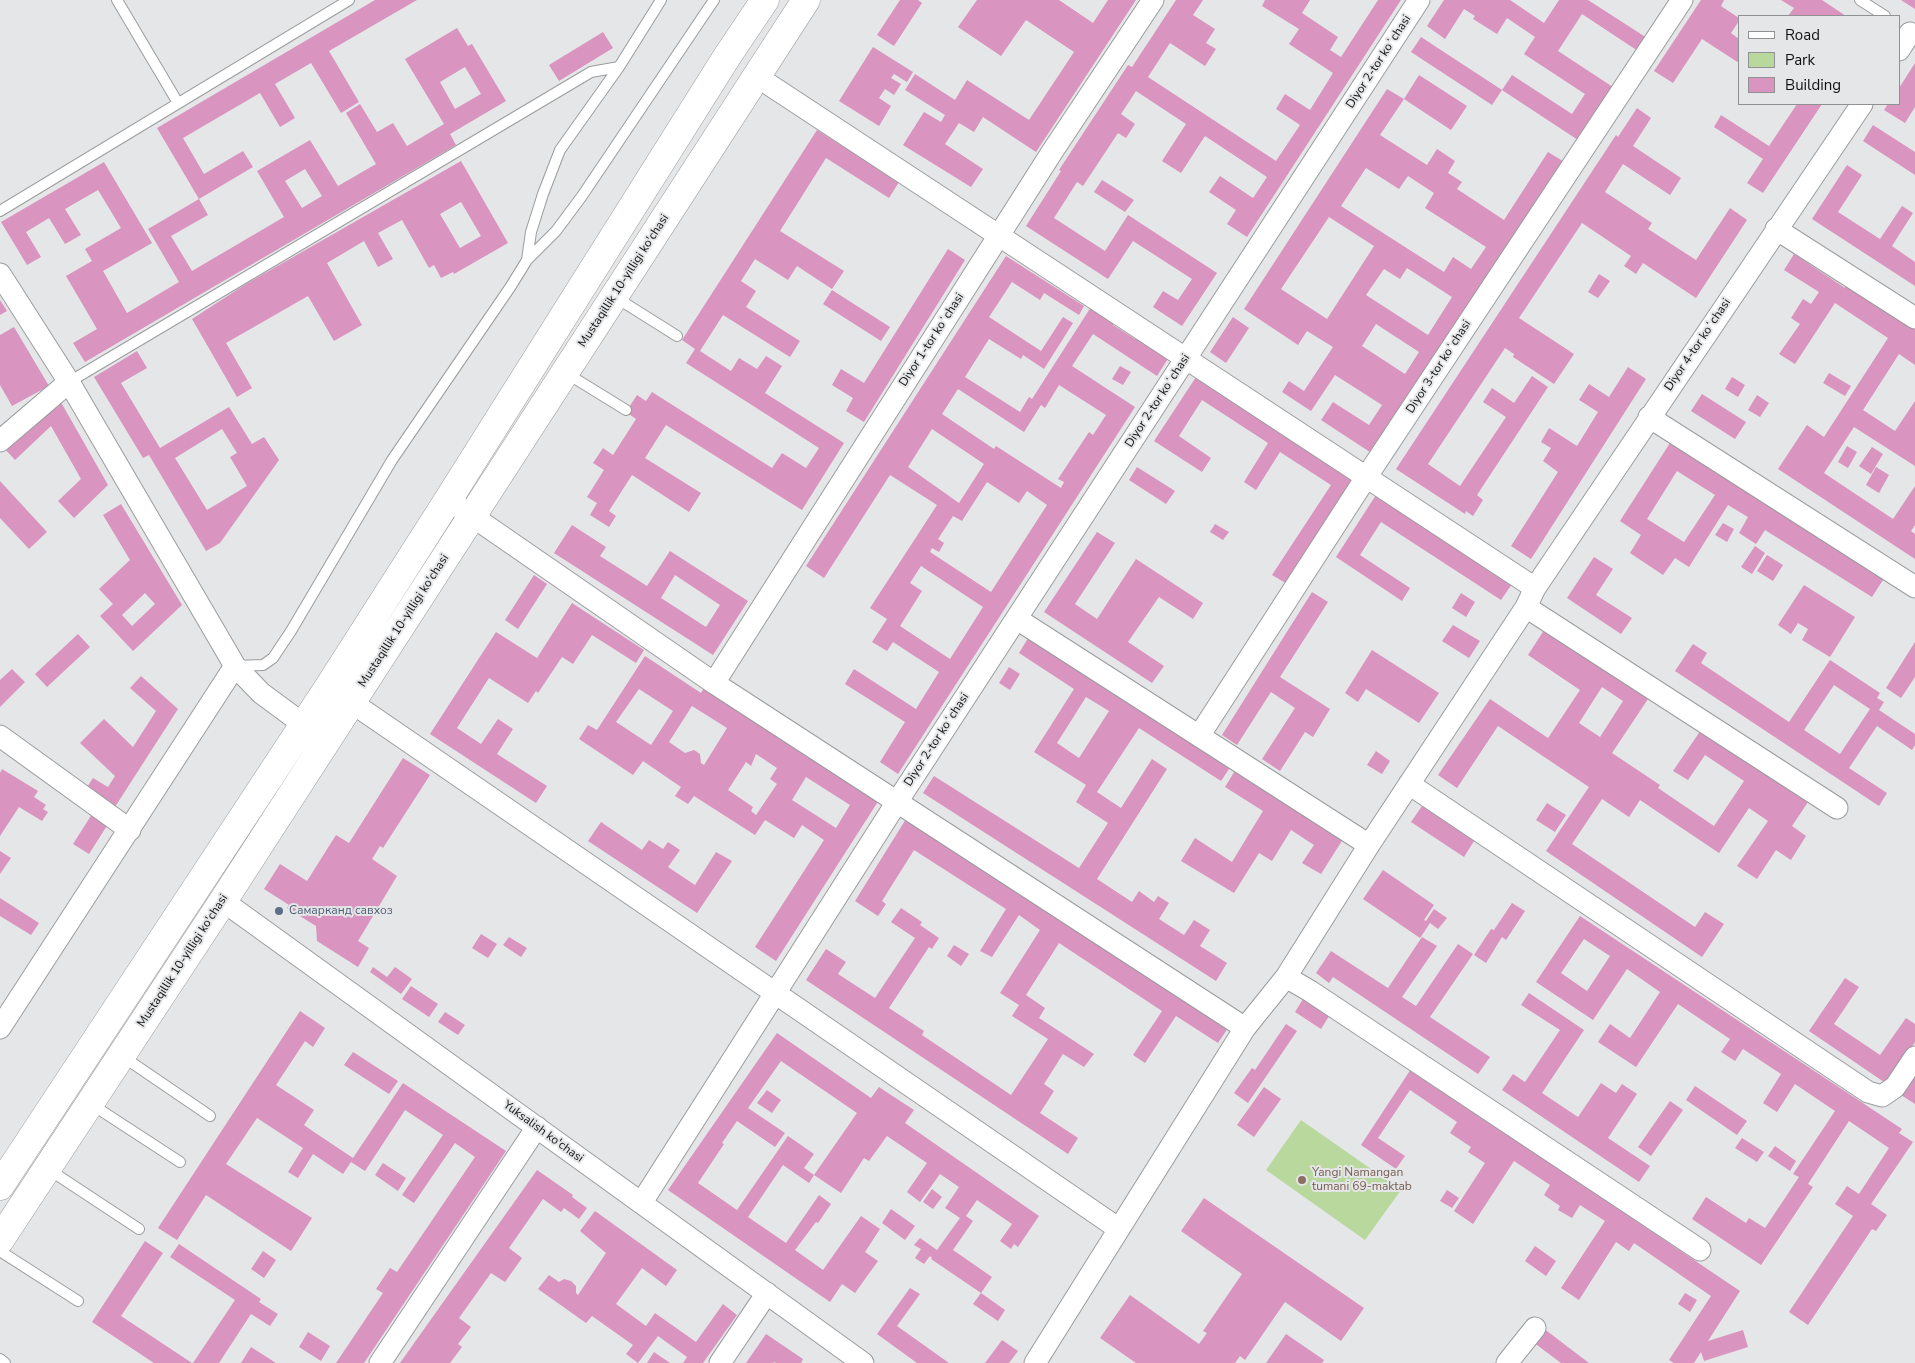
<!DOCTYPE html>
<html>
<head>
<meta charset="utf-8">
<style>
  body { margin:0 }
  #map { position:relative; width:1915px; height:1363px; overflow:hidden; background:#e5e6e8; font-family:"Nunito Sans",sans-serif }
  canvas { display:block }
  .legend { position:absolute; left:1738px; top:15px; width:162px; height:90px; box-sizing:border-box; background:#e5e6e8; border:1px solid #909192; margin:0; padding:6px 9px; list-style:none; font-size:15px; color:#101111 }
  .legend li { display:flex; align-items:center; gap:10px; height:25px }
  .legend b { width:25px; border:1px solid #909192 }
</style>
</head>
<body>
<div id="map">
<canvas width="1915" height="1363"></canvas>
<ul class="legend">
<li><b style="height:6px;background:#fff"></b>Road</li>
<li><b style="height:14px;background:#b8d89d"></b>Park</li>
<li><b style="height:14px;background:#d994bf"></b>Building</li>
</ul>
</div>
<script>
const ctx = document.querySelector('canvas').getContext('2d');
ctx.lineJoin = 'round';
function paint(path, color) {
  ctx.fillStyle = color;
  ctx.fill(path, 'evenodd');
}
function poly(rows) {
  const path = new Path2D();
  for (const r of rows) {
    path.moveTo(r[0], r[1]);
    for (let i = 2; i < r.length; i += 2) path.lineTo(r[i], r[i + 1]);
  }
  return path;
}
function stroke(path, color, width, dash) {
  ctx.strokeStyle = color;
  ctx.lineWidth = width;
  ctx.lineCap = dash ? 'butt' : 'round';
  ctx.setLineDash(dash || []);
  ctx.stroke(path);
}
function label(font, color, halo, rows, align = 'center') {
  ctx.font = font + ' "Nunito Sans",sans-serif';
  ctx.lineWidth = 4;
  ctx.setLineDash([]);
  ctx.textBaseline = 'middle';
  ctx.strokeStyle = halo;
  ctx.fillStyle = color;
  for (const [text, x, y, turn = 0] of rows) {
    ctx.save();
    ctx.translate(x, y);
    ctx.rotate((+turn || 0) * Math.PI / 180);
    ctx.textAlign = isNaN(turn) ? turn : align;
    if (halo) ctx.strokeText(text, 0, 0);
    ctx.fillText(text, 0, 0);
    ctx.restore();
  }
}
paint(poly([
  [1301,1120,1401,1190,1365,1240,1266,1170]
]), '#b8d89d');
paint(poly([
  [375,0,417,0,329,51,359,102,341,113,311,63,275,84,295,118,280,127,260,93,183,138,204,174,243,151,253,167,199,199,157,128],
  [900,0,918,0,922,3,894,46,877,35],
  [977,0,1059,0,1093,23,1108,0,1136,0,1036,152,983,117,974,132,959,123,945,144,983,169,971,187,903,145,924,112,941,122,945,115,905,90,915,74,955,100,967,80,1029,120,1074,52,1026,20,1001,56,958,27],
  [1176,0,1203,0,1193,15,1215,29,1206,43,1216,49,1205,66,1170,43,1148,77,1276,161,1300,125,1276,109,1285,94,1310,110,1333,73,1289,44,1299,29,1262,6,1265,0,1310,0,1302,13,1338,37,1330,50,1341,57,1378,0,1401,0,1247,237,1227,224,1236,210,1209,192,1220,176,1253,198,1267,177,1205,136,1181,173,1162,161,1186,124,1136,91,1121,114,1135,124,1126,138,1118,133,1083,186,1077,182,1054,218,1105,251,1128,215,1217,273,1182,326,1153,307,1163,291,1178,300,1192,279,1133,241,1108,279,1026,226,1061,171,1059,170,1128,65,1132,67],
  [1444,0,1510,0,1544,23,1559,0,1588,0,1647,38,1638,51,1582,14,1558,51,1616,89,1581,142,1502,90,1512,75,1572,114,1585,94,1524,54,1535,37,1507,18,1497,34,1473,19,1475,16,1464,9,1445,39,1427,26],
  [1701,0,1724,0,1721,6,1739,18,1739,21,1731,33,1739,39,1739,63,1702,39,1673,83,1654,71],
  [1781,0,1822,0,1846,16,1809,16,1806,15,1805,16,1788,16,1794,8],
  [1901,0,1915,0,1915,9],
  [457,28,468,46,472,44,506,101,450,134,456,145,85,362,73,343,97,329,66,276,92,261,85,249,121,228,98,190,65,209,81,235,65,244,49,218,26,232,41,257,27,265,1,222,104,162,152,243,103,271,127,313,179,282,148,229,199,199,208,215,171,236,192,271,284,217,257,171,310,140,338,186,376,164,346,113,360,104,377,132,393,123,407,146,444,124,405,59],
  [465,67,481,94,455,109,440,82],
  [305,169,322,196,302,208,285,181],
  [603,32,613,48,559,81,549,65],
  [1421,37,1502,90,1492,105,1411,52],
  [873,47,913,72,907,82,894,74,891,78,901,84,894,95,885,89,879,98,891,106,879,126,839,101],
  [1915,63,1915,107,1905,123,1884,110,1888,104,1899,104,1899,88],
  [1419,75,1467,106,1451,130,1404,99],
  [1387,89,1404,99,1380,135,1427,165,1437,149,1455,161,1448,173,1462,182,1457,189,1504,220,1548,152,1566,163,1376,456,1321,420,1333,402,1369,425,1382,405,1335,375,1311,411,1282,392,1289,381,1304,391,1333,347,1307,331,1298,345,1244,309],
  [1366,168,1399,189,1408,176,1434,193,1425,208,1486,247,1471,269,1453,257,1444,272,1341,206],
  [1329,217,1374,246,1327,319,1281,289],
  [1407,268,1452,297,1428,335,1366,295,1384,269,1400,279],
  [1376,324,1419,352,1405,374,1362,346],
  [1797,104,1822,104,1763,193,1747,183,1763,159,1714,127,1721,115,1769,146],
  [1637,108,1651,118,1633,146,1681,178,1670,195,1623,164,1605,192,1652,223,1648,229,1696,260,1730,208,1747,220,1696,298,1643,263,1636,274,1624,266,1631,256,1582,223,1519,318,1574,354,1554,384,1513,357,1514,354,1505,348,1428,464,1460,486,1506,417,1483,402,1492,388,1514,403,1532,376,1548,387,1477,495,1483,500,1473,516,1466,511,1465,514,1396,469,1616,135,1618,137],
  [1873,125,1915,152,1915,175,1863,141],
  [817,130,899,182,889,198,826,158,780,231,844,271,832,289,797,266,788,280,755,259,741,281,756,291,746,307,800,341,790,357,723,315,700,351,731,371,739,358,757,369,766,356,782,366,765,393,844,443,802,510,666,425,645,458,701,493,689,512,632,475,609,511,616,516,609,527,590,515,597,503,587,497,604,470,593,463,603,448,613,455,636,419,626,412,637,395,646,401,652,392,772,468,782,453,806,468,819,448,686,363,695,349,682,340],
  [461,161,508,243,454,274,453,272,441,278,434,265,429,268,402,220,378,233,393,259,378,267,364,241,327,263,362,325,334,341,308,296,226,343,252,388,237,397,192,319,246,284],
  [461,202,481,236,460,248,440,214],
  [1847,165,1862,175,1838,212,1880,239,1902,206,1913,213,1892,246,1915,262,1915,286,1812,219],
  [1102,180,1134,200,1125,212,1094,192],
  [948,249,965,260,864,422,846,411,853,398,832,385,841,369,864,383],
  [1794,254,1845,288,1847,284,1915,329,1915,365,1899,354,1863,410,1895,431,1915,401,1915,466,1854,427,1824,473,1893,519,1915,486,1915,525,1911,531,1915,534,1915,559,1778,469,1807,425,1824,437,1888,338,1835,303,1795,364,1779,354,1800,324,1791,318,1803,299,1811,304,1819,292,1784,270],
  [1006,256,1084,306,1079,315,1044,293,1040,300,1012,282,989,317,1041,351,1063,317,1073,323,1044,369,1023,355,1021,359,989,339,965,377,1020,412,1029,397,1032,399,1091,307,1114,323,1113,325,1135,339,1137,336,1169,357,1157,376,1093,334,1072,366,1135,407,898,774,880,762,905,722,845,684,854,669,916,709,939,672,893,642,887,651,872,642,887,619,870,608,937,505,890,475,824,578,806,566],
  [1059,385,1106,415,1093,435,1089,432,1058,479,1064,482,1061,488,996,446,994,449,942,414,958,389,1024,432,1041,405,1045,408],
  [932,429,984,464,959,503,908,467],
  [987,482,1019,503,1027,491,1047,505,991,592,930,552,932,548,939,552,944,543,938,539,953,516,962,521],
  [921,566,983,607,950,659,900,626,922,591,910,583],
  [1599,274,1610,281,1598,298,1588,292],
  [832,290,890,327,881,341,823,304],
  [0,300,7,311,0,315],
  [1233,317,1249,328,1226,363,1210,352],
  [14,327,49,386,12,406,0,385,0,335],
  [137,351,147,368,121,383,160,448,229,407,252,444,264,437,279,460,220,543,206,551,149,455,143,458,94,377],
  [222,429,237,453,230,457,247,486,207,510,175,458],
  [1120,366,1131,372,1123,385,1112,379],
  [1628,367,1646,379,1531,559,1511,546,1558,472,1543,461,1551,448,1541,442,1549,428,1577,446,1598,412,1579,400,1589,384,1609,397],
  [1829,373,1851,386,1845,396,1823,383],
  [1198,374,1358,478,1289,585,1272,575,1331,485,1280,452,1256,490,1244,482,1268,443,1202,400,1179,436,1211,458,1202,472,1154,441],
  [1732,377,1745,385,1738,397,1725,389],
  [1702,394,1746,422,1735,439,1691,411],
  [1757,395,1769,403,1760,417,1748,410],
  [58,397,108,485,74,518,58,501,81,479,51,426,15,460,4,448],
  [1670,443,1885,577,1872,597,1765,530,1756,544,1739,533,1748,517,1728,505,1689,567,1675,558,1663,575,1630,553,1641,535,1620,521],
  [1677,471,1715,495,1684,542,1647,519],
  [1847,446,1857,452,1848,468,1838,462],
  [1872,447,1883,454,1871,474,1859,466],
  [1137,467,1175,491,1166,504,1129,480],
  [1876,467,1889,475,1879,493,1866,485],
  [0,481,47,532,29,549,0,518],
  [1376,495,1512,584,1501,600,1381,522,1360,555,1410,588,1402,601,1336,557],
  [121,504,182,605,133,651,100,616,113,604,99,589,130,560,103,515],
  [145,593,155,604,132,626,122,615],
  [1723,523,1734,529,1727,542,1715,535],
  [1215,524,1229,532,1223,540,1210,532],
  [572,525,606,547,600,556,647,586,670,551,748,601,713,655,554,553],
  [675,575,720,605,706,627,661,598],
  [1097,532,1115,543,1075,604,1097,619,1136,559,1203,603,1193,619,1159,597,1128,642,1164,666,1152,683,1044,612],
  [1755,546,1765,553,1752,574,1741,567],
  [1767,555,1783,565,1773,581,1757,571],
  [1594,557,1613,569,1596,595,1632,618,1621,634,1567,598],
  [534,575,547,584,518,629,505,620],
  [1804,585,1855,617,1830,657,1802,640,1808,629,1798,623,1791,634,1778,625],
  [1312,592,1328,602,1280,677,1330,709,1313,737,1305,732,1280,771,1262,759,1295,708,1271,692,1237,745,1222,735],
  [1461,593,1475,602,1466,617,1452,608],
  [572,603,644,650,636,663,592,635,573,664,562,657,538,693,536,691,528,703,489,678,457,728,481,744,498,719,513,729,497,754,547,786,536,803,430,734,496,632,537,658],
  [1548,624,1652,693,1612,753,1660,785,1658,788,1714,826,1744,781,1705,755,1688,780,1673,771,1703,727,1810,799,1792,826,1806,836,1791,860,1776,850,1757,879,1737,866,1768,821,1749,808,1719,853,1640,800,1629,817,1602,799,1572,844,1695,927,1705,912,1724,924,1702,957,1546,851,1589,787,1498,726,1457,788,1438,775,1490,699,1548,738,1580,690,1528,655],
  [1602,687,1623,701,1600,737,1579,723],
  [1453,625,1480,641,1469,658,1442,641],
  [78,634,90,647,47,687,35,674],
  [1030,635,1231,766,1221,781,1139,728,1097,792,1121,808,1152,759,1167,769,1097,879,1132,902,1139,891,1154,902,1158,896,1169,903,1159,919,1184,935,1194,920,1210,930,1200,946,1227,963,1216,981,923,793,934,776,1079,868,1108,823,1076,802,1086,785,1034,752,1074,689,1019,653],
  [1086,697,1109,711,1079,758,1057,743],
  [1915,642,1915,677,1901,698,1886,688],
  [1693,644,1707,653,1701,663,1789,722,1830,660,1880,693,1877,698,1884,702,1879,710,1915,734,1915,745,1912,750,1877,726,1849,768,1887,793,1879,806,1675,671],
  [1834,685,1870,709,1840,754,1804,730],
  [1372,650,1439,693,1419,723,1366,689,1358,702,1345,693],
  [645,656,701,693,704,688,879,800,776,961,755,947,824,840,802,825,794,838,765,820,755,835,694,796,688,804,675,796,681,787,643,761,633,775,579,739,588,725,597,730],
  [639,689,673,711,651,745,616,722],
  [692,706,727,728,704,765,701,763,700,754,694,750,685,753,669,742],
  [756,754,777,768,770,779,777,784,756,815,751,811,753,807,728,790,746,762,751,766],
  [806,777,850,805,836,828,792,800],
  [1009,667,1020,674,1010,690,999,683],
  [12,669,25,682,0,707,0,680],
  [141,676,178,709,113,810,84,792,93,778,108,787,115,776,80,743,104,719,133,747,156,711,130,688],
  [1376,751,1390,761,1382,774,1367,765],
  [403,758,430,775,383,848,380,846,372,859,397,876,358,941,369,948,358,967,317,941,316,926,287,908,289,905,264,889,280,864,307,881,336,835,349,843],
  [2,769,38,791,34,797,46,805,43,809,48,812,42,821,19,807,0,836,0,773],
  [1236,769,1345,836,1321,874,1302,863,1314,845,1291,830,1272,861,1259,853,1234,893,1181,861,1195,838,1232,862,1263,811,1225,787],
  [1547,803,1566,815,1555,832,1536,820],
  [1422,806,1474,841,1464,857,1411,822],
  [94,811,110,821,89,854,73,844],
  [906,819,1228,1028,1218,1043,1176,1016,1145,1063,1133,1055,1162,1011,1059,943,1026,995,1045,1008,1039,1018,1094,1054,1084,1067,1063,1054,1044,1084,1054,1091,1040,1113,1078,1138,1068,1154,806,980,826,949,846,962,838,974,875,998,915,938,891,922,901,908,922,922,920,925,939,938,932,949,929,947,889,1008,924,1031,922,1035,1011,1095,1048,1039,1012,1016,1019,1005,1000,993,1040,930,1019,915,992,957,980,951,1006,909,914,850,882,901,886,904,878,916,855,901],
  [601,822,642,850,649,840,663,849,668,842,680,850,668,867,695,885,716,852,732,861,697,913,588,841],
  [0,851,11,858,0,874],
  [1383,870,1434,905,1424,920,1426,921,1434,909,1447,918,1438,929,1430,923,1420,938,1363,899],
  [0,898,39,923,31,935,0,916],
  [1512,903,1525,911,1506,940,1502,937,1486,963,1474,955,1491,929,1494,930],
  [1580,916,1902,1129,1899,1133,1913,1142,1871,1204,1887,1215,1876,1231,1872,1229,1808,1325,1789,1312,1853,1216,1835,1204,1847,1186,1859,1194,1889,1148,1849,1121,1808,1184,1813,1187,1761,1265,1692,1219,1706,1197,1746,1223,1749,1218,1765,1228,1799,1177,1793,1174,1835,1111,1795,1084,1777,1112,1763,1103,1781,1074,1743,1049,1735,1061,1721,1052,1730,1039,1678,1004,1636,1067,1598,1042,1610,1024,1630,1038,1660,992,1627,969,1593,1020,1536,982],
  [1584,939,1610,956,1587,991,1561,973],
  [481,934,497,944,488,958,472,948],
  [509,937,527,948,521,957,503,945],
  [1422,937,1437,946,1402,997,1416,1006,1458,944,1473,954,1430,1017,1490,1057,1478,1074,1333,977,1329,983,1316,973,1331,951,1388,988],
  [954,945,969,954,961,966,947,956],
  [373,967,387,977,395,967,412,979,401,994,370,972],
  [1845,978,1859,987,1834,1024,1880,1055,1906,1018,1915,1024,1915,1042,1887,1084,1809,1031],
  [411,986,438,1004,429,1017,402,999],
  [1529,993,1584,1030,1542,1093,1578,1117,1601,1083,1616,1093,1622,1084,1637,1094,1608,1138,1650,1166,1639,1182,1502,1090,1513,1074,1525,1082,1560,1030,1521,1005],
  [1305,996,1331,1013,1321,1029,1295,1012],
  [300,1011,325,1028,313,1047,305,1041,276,1085,314,1110,304,1125,314,1132,353,1158,403,1083,506,1151,364,1363,336,1363,383,1293,376,1289,390,1268,397,1272,475,1157,455,1143,414,1203,402,1195,443,1135,405,1110,365,1171,351,1162,343,1174,313,1154,298,1178,288,1172,303,1148,257,1118,226,1164,312,1218,291,1251,206,1195,177,1240,158,1228],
  [445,1012,465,1025,458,1035,438,1022],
  [1286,1024,1297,1031,1248,1103,1234,1093,1252,1068,1255,1070],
  [777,1033,871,1098,879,1087,894,1097,914,1110,905,1123,1039,1216,1018,1247,1014,1244,1011,1249,1000,1241,1012,1224,977,1200,966,1216,973,1221,953,1250,992,1277,981,1293,931,1259,932,1258,930,1256,924,1264,915,1258,921,1249,914,1245,920,1238,937,1250,960,1218,945,1208,959,1187,940,1174,920,1202,907,1192,927,1163,887,1136,869,1161,864,1158,841,1193,814,1175,809,1183,783,1165,748,1217,786,1243,819,1195,831,1204,818,1223,816,1222,795,1250,823,1270,861,1216,880,1229,865,1252,878,1261,855,1293,842,1284,830,1302,668,1190],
  [781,1061,857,1113,814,1175,804,1168,814,1154,788,1136,737,1210,698,1183,724,1144,722,1143,737,1121,775,1147,785,1133,748,1108],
  [353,1052,398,1081,389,1094,344,1065],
  [1411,1069,1740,1291,1708,1341,1743,1330,1748,1347,1704,1361,1701,1352,1694,1363,1674,1363,1669,1360,1711,1296,1634,1243,1629,1251,1616,1242,1579,1300,1561,1288,1605,1221,1580,1205,1572,1218,1558,1210,1560,1206,1544,1195,1550,1185,1514,1161,1473,1224,1454,1211,1485,1163,1468,1152,1471,1147,1450,1133,1457,1122,1410,1090,1378,1138,1405,1156,1396,1169,1361,1145],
  [1913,1076,1915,1077,1915,1104,1901,1095],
  [1695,1086,1747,1121,1737,1135,1686,1100],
  [1264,1087,1281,1099,1254,1137,1237,1125],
  [767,1090,781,1100,772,1113,757,1103],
  [1670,1101,1683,1110,1651,1156,1638,1147],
  [1742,1138,1764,1152,1757,1162,1735,1148],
  [1775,1146,1796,1161,1790,1171,1768,1156],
  [383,1163,406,1178,398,1191,375,1175],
  [537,1170,573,1195,572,1197,587,1208,579,1219,564,1208,561,1212,543,1199,509,1248,522,1258,505,1282,491,1273,459,1318,471,1327,458,1344,462,1347,450,1363,400,1363],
  [932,1189,942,1197,933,1209,923,1202],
  [1447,1190,1459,1198,1452,1208,1440,1201],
  [1204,1198,1364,1308,1341,1341,1285,1302,1245,1360,1240,1356,1235,1363,1136,1363,1100,1338,1130,1295,1199,1344,1207,1333,1203,1331,1242,1274,1181,1231],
  [891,1209,915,1226,905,1240,882,1223],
  [595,1211,677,1270,666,1286,642,1268,616,1304,646,1326,655,1313,696,1342,723,1304,737,1315,703,1363,683,1363,687,1357,658,1336,638,1363,626,1354,633,1345,592,1316,586,1323,538,1289,549,1275,559,1282,564,1279,571,1281,576,1286,576,1293,578,1295,606,1253,580,1231],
  [145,1241,163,1253,121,1316,192,1363,154,1363,92,1322],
  [179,1244,261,1299,259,1302,278,1314,270,1326,251,1314,219,1363,193,1363,235,1300,170,1257],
  [1535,1246,1556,1261,1546,1276,1525,1261],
  [263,1251,276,1260,264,1278,251,1269],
  [910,1288,920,1294,897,1326,949,1363,917,1363,877,1334],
  [981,1293,1005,1310,998,1321,973,1304],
  [1685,1293,1697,1300,1690,1312,1678,1304],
  [1543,1328,1589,1363,1561,1363,1533,1342],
  [308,1332,330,1346,321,1361,299,1347],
  [766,1334,803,1359,801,1363,776,1363,774,1362,773,1363,746,1363],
  [1286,1334,1324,1360,1322,1363,1266,1363],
  [1002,1340,1018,1351,1009,1363,985,1363],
  [251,1347,276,1363,241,1363],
  [654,1352,670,1363,647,1363]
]), '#d994bf');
const lane = poly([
  [117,0,178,103],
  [1860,0,1885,16],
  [0,211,349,0],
  [527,260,556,231,582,196,714,0],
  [615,297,677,336],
  [566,373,626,410],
  [69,382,591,72,619,67,661,0],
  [236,666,263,665,273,658,291,631,392,460,511,286,527,260,531,232,543,194,560,150,619,67],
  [122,1056,210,1116],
  [91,1104,180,1162],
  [48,1169,139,1229],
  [0,1251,78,1301],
  [0,1359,5,1363]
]);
const street = poly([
  [1899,50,1910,33],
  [756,76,1535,588],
  [1776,229,1915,318],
  [0,274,69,382,235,666,261,693,303,724],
  [1649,417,1915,587],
  [0,441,69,382],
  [459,507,714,683,1245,1028,1286,977,1310,991,1700,1250],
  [1526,607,1837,808],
  [1017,619,1369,845],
  [714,683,1052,152,1153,0],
  [351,702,1119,1229],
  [0,736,130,830],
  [1199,736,1367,476,1682,0],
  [1409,784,1868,1092,1882,1096,1895,1087,1915,1057],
  [223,901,863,1363],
  [1286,977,1369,845,1526,607,1535,588,1862,104],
  [0,1028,235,666],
  [642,1202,897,802,1419,0],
  [380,1363,537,1127],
  [720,1363,767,1293],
  [1035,1363,1245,1028],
  [1507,1363,1535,1328]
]);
const secondary = poly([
  [0,1186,328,688,448,500,728,55,765,0],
  [0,1240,223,901,806,0]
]);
stroke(lane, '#9a9c9d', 12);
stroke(street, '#9a9c9d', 23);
stroke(secondary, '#9a9c9d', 29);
stroke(lane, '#fff', 10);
stroke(street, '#fff', 21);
stroke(secondary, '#fff', 28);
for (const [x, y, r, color] of [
  [279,911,5,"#5c6f8a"],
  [1302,1180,5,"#8d6e63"]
]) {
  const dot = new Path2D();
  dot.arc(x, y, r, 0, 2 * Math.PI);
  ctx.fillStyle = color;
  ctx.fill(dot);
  stroke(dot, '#e5e6e8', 2);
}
label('12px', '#101111', '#e5e6e8', [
  ["Diyor 2-tor koʻchasi",1379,62,-57],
  ["Mustaqillik 10-yilligi ko'chasi",624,281,-57],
  ["Diyor 1-tor koʻchasi",932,340,-57],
  ["Diyor 4-tor koʻchasi",1698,345,-56],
  ["Diyor 3-tor koʻchasi",1439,367,-57],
  ["Diyor 2-tor koʻchasi",1158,401,-57],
  ["Mustaqillik 10-yilligi ko'chasi",404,621,-57],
  ["Diyor 2-tor koʻchasi",937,740,-57],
  ["Mustaqillik 10-yilligi ko'chasi",183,961,-57],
  ["Yuksalish ko'chasi",543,1132,36]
]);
label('12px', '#4e5e75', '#e5e6e8', [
  ["Самарканд савхоз",289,911]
], 'left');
label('12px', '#785e54', '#e5e6e8', [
  ["Yangi Namangan",1312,1173],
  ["tumani 69-maktab",1312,1187]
], 'left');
</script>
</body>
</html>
